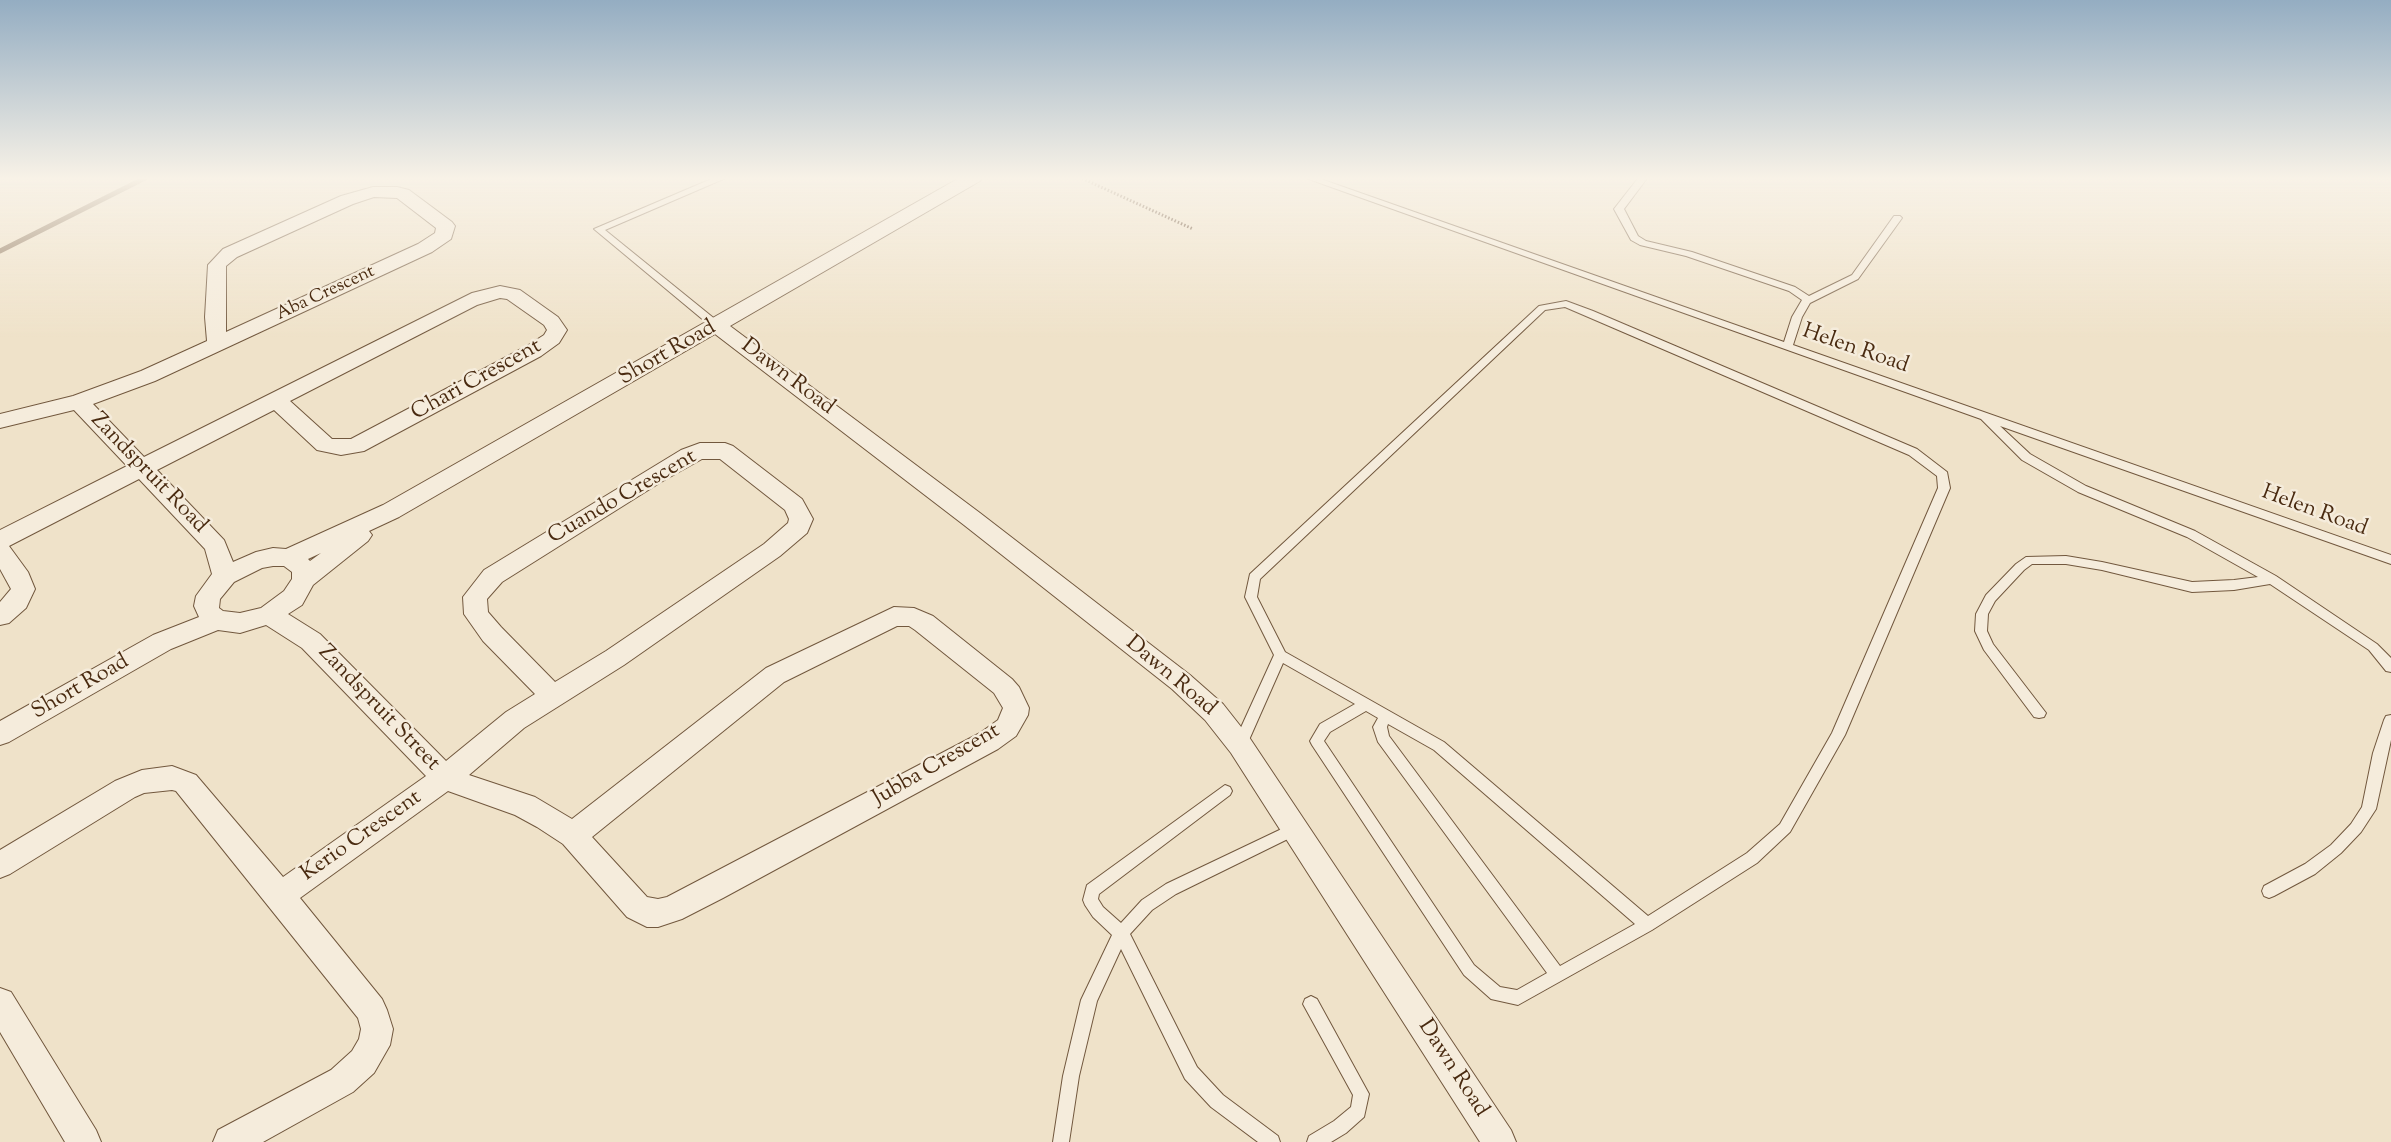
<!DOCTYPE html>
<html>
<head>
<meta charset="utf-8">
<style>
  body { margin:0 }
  canvas { display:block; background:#efe2c9 }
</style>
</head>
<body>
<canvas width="2391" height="1142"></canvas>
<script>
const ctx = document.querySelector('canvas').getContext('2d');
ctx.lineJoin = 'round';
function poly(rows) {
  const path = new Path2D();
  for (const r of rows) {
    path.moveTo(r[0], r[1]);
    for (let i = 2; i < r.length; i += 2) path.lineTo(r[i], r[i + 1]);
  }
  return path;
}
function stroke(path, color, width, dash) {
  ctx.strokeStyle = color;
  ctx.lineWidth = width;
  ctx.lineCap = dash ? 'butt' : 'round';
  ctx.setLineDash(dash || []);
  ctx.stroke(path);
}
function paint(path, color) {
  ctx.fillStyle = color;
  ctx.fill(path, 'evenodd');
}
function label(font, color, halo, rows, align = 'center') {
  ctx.font = font + ' "Sorts Mill Goudy",serif';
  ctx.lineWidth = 5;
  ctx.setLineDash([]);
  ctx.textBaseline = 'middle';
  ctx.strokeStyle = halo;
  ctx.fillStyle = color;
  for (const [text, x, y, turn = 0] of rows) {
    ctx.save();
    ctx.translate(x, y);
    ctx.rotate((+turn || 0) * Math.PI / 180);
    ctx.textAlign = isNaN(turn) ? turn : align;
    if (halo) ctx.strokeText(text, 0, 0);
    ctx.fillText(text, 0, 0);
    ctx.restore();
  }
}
stroke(poly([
  [0,251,147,177]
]), '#8b7359', 5);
const lane = poly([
  [716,177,728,177,605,230,721,324,722,326,717,329,713,328,594,229,716,177],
  [1303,177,1315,177,1784,342,1792,317,1802,300,1789,291,1686,256,1640,245,1631,240,1614,209,1639,177,1648,177,1624,209,1638,236,1646,241,1692,252,1795,287,1809,296,1852,275,1894,216,1900,216,1902,218,1858,279,1810,303,1802,317,1793,345,2391,555,2391,564,2000,426,2030,454,2086,486,2195,531,2276,576,2377,644,2391,658,2391,672,2386,671,2369,650,2270,584,2234,590,2192,592,2102,570,2066,564,2032,564,2024,570,1995,601,1988,614,1987,631,1993,644,2046,713,2044,717,2039,718,2034,717,1984,650,1975,631,1976,614,1986,595,2016,564,2026,557,2066,556,2102,562,2192,582,2234,580,2258,577,2187,537,2078,492,2022,460,1981,419,1303,177],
  [1566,301,1593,311,1917,449,1947,472,1950,488,1845,735,1790,832,1757,863,1652,930,1518,1005,1491,999,1464,975,1312,745,1310,741,1320,724,1355,704,1283,663,1245,749,1240,751,1235,749,1233,745,1274,655,1245,597,1250,574,1539,306,1566,301],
  [1565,307,1909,455,1937,476,1938,488,1832,733,1780,824,1747,853,1648,916,1444,742,1285,652,1257,597,1260,579,1545,310,1565,307],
  [1366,711,1378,718,1373,727,1378,742,1547,973,1517,990,1500,987,1474,965,1324,741,1330,732,1366,711],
  [1388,724,1434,750,1635,924,1560,966,1389,736,1387,727,1388,724],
  [2391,715,2391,740,2376,809,2361,832,2341,853,2315,874,2274,896,2269,898,2264,896,2262,891,2264,886,2305,864,2331,845,2351,824,2362,807,2373,753,2384,720,2386,716,2391,715],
  [1225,785,1230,787,1232,791,1230,795,1099,894,1098,899,1103,907,1121,923,1142,900,1166,884,1290,825,1295,823,1300,825,1302,829,1300,833,1176,894,1152,910,1130,934,1197,1067,1223,1095,1278,1136,1280,1142,1258,1142,1211,1107,1185,1079,1121,949,1097,1001,1079,1076,1069,1142,1053,1142,1063,1076,1081,1000,1112,935,1093,917,1085,905,1083,900,1087,885,1225,785],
  [1311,996,1317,999,1369,1094,1364,1117,1346,1133,1331,1142,1307,1142,1309,1136,1334,1121,1351,1107,1353,1095,1303,1004,1305,999,1311,996]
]);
const street = poly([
  [961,177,983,177,980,181,730,326,980,513,1190,675,1223,704,1249,737,1511,1130,1516,1142,1480,1142,1231,753,1205,720,1172,689,964,525,715,334,399,517,369,531,372,535,368,541,313,585,302,605,288,614,320,634,446,761,506,712,535,694,483,641,464,614,463,597,484,570,681,450,700,443,725,443,733,446,802,499,813,519,807,533,780,556,624,665,524,728,469,775,535,797,572,819,766,668,894,607,914,608,933,616,1012,679,1019,687,1029,708,1028,715,1016,736,998,749,723,898,682,919,658,927,647,927,627,917,563,844,537,827,515,815,448,791,300,898,382,999,387,1010,393,1029,390,1045,374,1073,353,1092,263,1142,213,1142,218,1130,331,1070,352,1051,359,1039,361,1029,358,1018,176,791,172,790,144,793,135,797,10,874,0,878,0,850,115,781,142,770,172,766,196,775,283,877,426,776,302,648,266,625,240,633,218,630,171,649,9,742,0,745,0,721,153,635,199,617,194,606,196,596,212,574,205,549,139,479,9,546,28,572,35,589,26,608,9,623,0,625,0,602,11,589,0,569,0,530,127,466,74,410,0,428,0,414,73,396,141,371,207,341,205,317,208,265,223,249,341,196,373,187,397,187,409,190,452,222,455,226,451,239,432,252,155,381,93,404,144,457,472,293,500,286,520,290,558,317,567,330,559,343,541,356,364,451,341,455,317,450,274,410,157,470,224,540,233,562,256,552,273,548,286,549,383,505,961,177],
  [374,197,397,198,436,228,435,233,418,244,226,332,226,266,237,257,353,204,374,197],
  [500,298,507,299,544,325,547,330,544,335,527,346,351,439,332,439,290,401,477,305,500,298],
  [702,459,720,459,785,510,789,519,788,523,764,544,606,651,555,682,501,627,488,612,487,599,502,582,661,482,702,459],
  [321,553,310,561,308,559,321,553],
  [273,566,284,566,292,572,292,579,284,591,261,608,240,613,223,611,219,608,220,599,234,582,262,568,273,566],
  [897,626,909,626,915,630,994,693,1003,708,998,720,980,733,667,897,658,899,647,897,592,837,784,682,897,626],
  [0,988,11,992,96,1130,101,1142,65,1142,0,1032,0,988]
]);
stroke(lane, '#72583e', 2);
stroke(street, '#72583e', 2);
stroke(poly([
  [1079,177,1193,229]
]), '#492a10', 3, [1.5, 2]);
paint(lane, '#f5ecdc');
paint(street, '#f5ecdc');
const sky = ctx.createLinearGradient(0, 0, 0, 337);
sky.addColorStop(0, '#94adc2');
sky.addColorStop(0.53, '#f8f2e7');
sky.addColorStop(1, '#f8f2e700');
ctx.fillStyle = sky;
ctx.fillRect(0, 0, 2391, 337);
label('18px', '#492a10', '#f5ecdc', [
  ["Aba Crescent",326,294,-25]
]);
label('22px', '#492a10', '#f5ecdc', [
  ["Helen Road",1855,350,19],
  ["Short Road",668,354,-30],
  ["Dawn Road",787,378,37],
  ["Chari Crescent",477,381,-29],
  ["Zandspruit Road",148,474,46],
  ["Cuando Crescent",623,498,-30],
  ["Helen Road",2314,512,20],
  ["Dawn Road",1170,677,40],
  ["Short Road",81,688,-30],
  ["Zandspruit Street",378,709,46],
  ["Jubba Crescent",937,766,-30],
  ["Kerio Crescent",362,837,-35],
  ["Dawn Road",1452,1069,57]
]);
</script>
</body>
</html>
